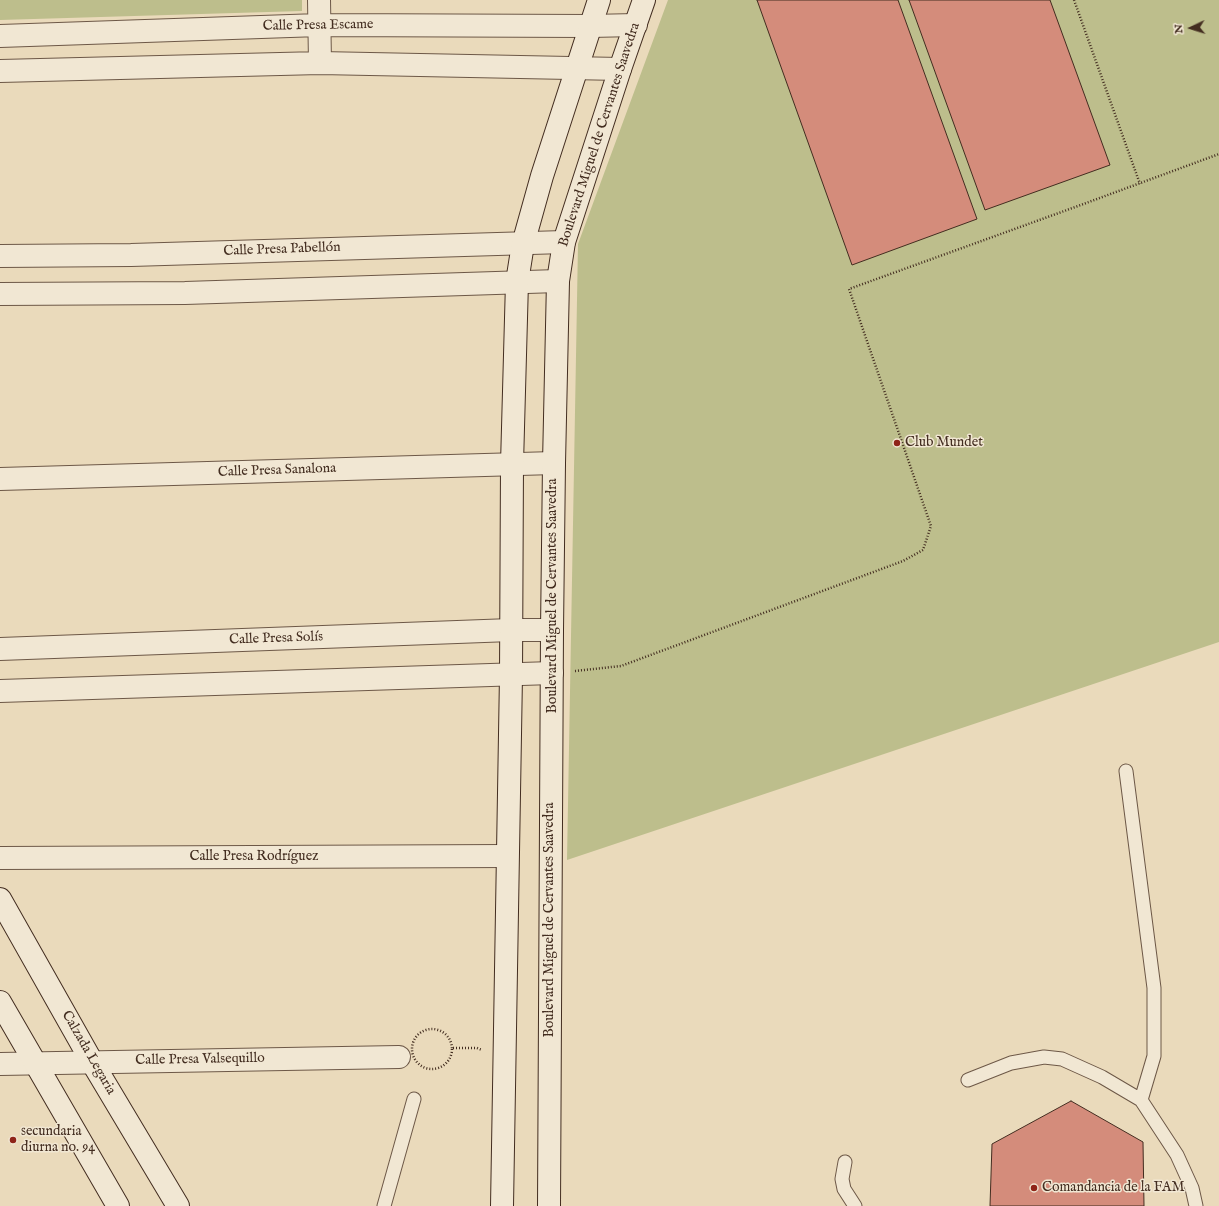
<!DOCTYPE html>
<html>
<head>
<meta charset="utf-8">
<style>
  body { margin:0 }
  #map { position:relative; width:1219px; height:1206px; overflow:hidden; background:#eadabb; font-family:"IM FELL English",serif }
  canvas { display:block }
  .north { position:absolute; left:1171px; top:8px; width:40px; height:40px; -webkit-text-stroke:3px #f1e7d3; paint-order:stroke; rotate:266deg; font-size:11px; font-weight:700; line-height:16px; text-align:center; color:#432d20 }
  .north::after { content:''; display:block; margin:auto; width:14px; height:18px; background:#432d20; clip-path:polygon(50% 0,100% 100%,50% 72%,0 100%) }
</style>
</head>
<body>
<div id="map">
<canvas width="1219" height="1206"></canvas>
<div class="north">N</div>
</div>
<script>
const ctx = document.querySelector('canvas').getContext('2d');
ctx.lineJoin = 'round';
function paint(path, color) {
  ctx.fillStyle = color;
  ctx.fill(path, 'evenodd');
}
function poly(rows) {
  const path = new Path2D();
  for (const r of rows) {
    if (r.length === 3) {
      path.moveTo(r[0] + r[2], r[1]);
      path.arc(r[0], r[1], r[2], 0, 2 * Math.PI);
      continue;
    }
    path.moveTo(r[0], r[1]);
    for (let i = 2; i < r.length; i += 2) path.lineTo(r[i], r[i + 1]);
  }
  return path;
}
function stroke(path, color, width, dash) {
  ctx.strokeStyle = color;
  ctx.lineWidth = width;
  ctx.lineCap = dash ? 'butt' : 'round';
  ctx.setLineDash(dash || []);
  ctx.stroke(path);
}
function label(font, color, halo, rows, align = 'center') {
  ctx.font = font + ' "IM FELL English",serif';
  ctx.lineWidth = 3;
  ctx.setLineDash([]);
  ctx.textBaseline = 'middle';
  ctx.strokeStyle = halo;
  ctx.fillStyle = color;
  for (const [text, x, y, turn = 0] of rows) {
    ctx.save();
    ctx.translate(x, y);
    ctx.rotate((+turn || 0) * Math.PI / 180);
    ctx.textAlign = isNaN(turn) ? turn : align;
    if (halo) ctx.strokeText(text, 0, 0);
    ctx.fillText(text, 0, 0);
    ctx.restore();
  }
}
paint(poly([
  [0,0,302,0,302,11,0,20],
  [668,0,1219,0,1219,642,567,860,578,244]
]), '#bdbe8c');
const building = poly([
  [757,0,898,0,977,219,852,265,757,0],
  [909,0,1050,0,1110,165,985,210,909,0],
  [1071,1101,1143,1142,1144,1206,990,1206,992,1144,1071,1101]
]);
paint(building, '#d48c7b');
stroke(building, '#432d20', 1);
const lane = poly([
  [1126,771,1154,988,1154,1056,1141,1100],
  [968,1080,1011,1063,1044,1057,1062,1059,1102,1077,1141,1100,1177,1155,1192,1188,1196,1206],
  [845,1162,842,1179,844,1189,855,1206],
  [384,1206,414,1099]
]);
const street = poly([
  [319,0,320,63],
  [0,36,319,25,590,26,636,25],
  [0,71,320,63,620,69],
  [0,256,131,255,564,242],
  [0,294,185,293,558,281],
  [0,479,554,463],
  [0,649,511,630,552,630],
  [0,691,552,673],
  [0,858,507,856],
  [0,1064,399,1057]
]);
const secondary = poly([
  [0,899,92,1062,178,1206],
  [0,1002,118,1206],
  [502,1206,511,675,512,464,517,282,523,244,542,176,599,0],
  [549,1206,552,630,554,463,558,281,564,242,620,69,644,0]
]);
stroke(lane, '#6d5847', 15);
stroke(street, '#6d5847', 24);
stroke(secondary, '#432d20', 24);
stroke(poly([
  [1074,0,1140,184],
  [575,671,621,666,903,561,923,550,931,526,849,289,1078,206,1219,154],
  [432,1049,20],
  [453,1048,477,1048,482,1050]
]), '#432d20', 2.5, [1, 2]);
stroke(lane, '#f1e7d3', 13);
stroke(street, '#f1e7d3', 22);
stroke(secondary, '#f1e7d3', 22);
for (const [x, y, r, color] of [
  [897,443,4,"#8f2418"],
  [13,1140,4,"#8f2418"],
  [1034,1188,4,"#8f2418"]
]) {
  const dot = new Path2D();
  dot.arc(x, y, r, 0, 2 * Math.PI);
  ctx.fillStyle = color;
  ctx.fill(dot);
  stroke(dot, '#f1e7d3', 1.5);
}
label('14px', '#432d20', '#f1e7d3', [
  ["Calle Presa Escame",318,26,-1],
  ["Boulevard Miguel de Cervantes Saavedra",600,135,-72],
  ["Calle Presa Pabellón",282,250,-2],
  ["Calle Presa Sanalona",277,471,-2],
  ["Boulevard Miguel de Cervantes Saavedra",553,596,-90],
  ["Calle Presa Solís",276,639,-2],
  ["Calle Presa Rodríguez",254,857],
  ["Boulevard Miguel de Cervantes Saavedra",550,920,-90],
  ["Calzada Legaria",88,1053,60],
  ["Calle Presa Valsequillo",200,1060,-1]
]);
label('14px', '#432d20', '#f1e7d3', [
  ["Club Mundet",905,443],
  ["secundaria",21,1132],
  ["diurna no. 94",21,1148],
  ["Comandancia de la FAM",1042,1188]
], 'left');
</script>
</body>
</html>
